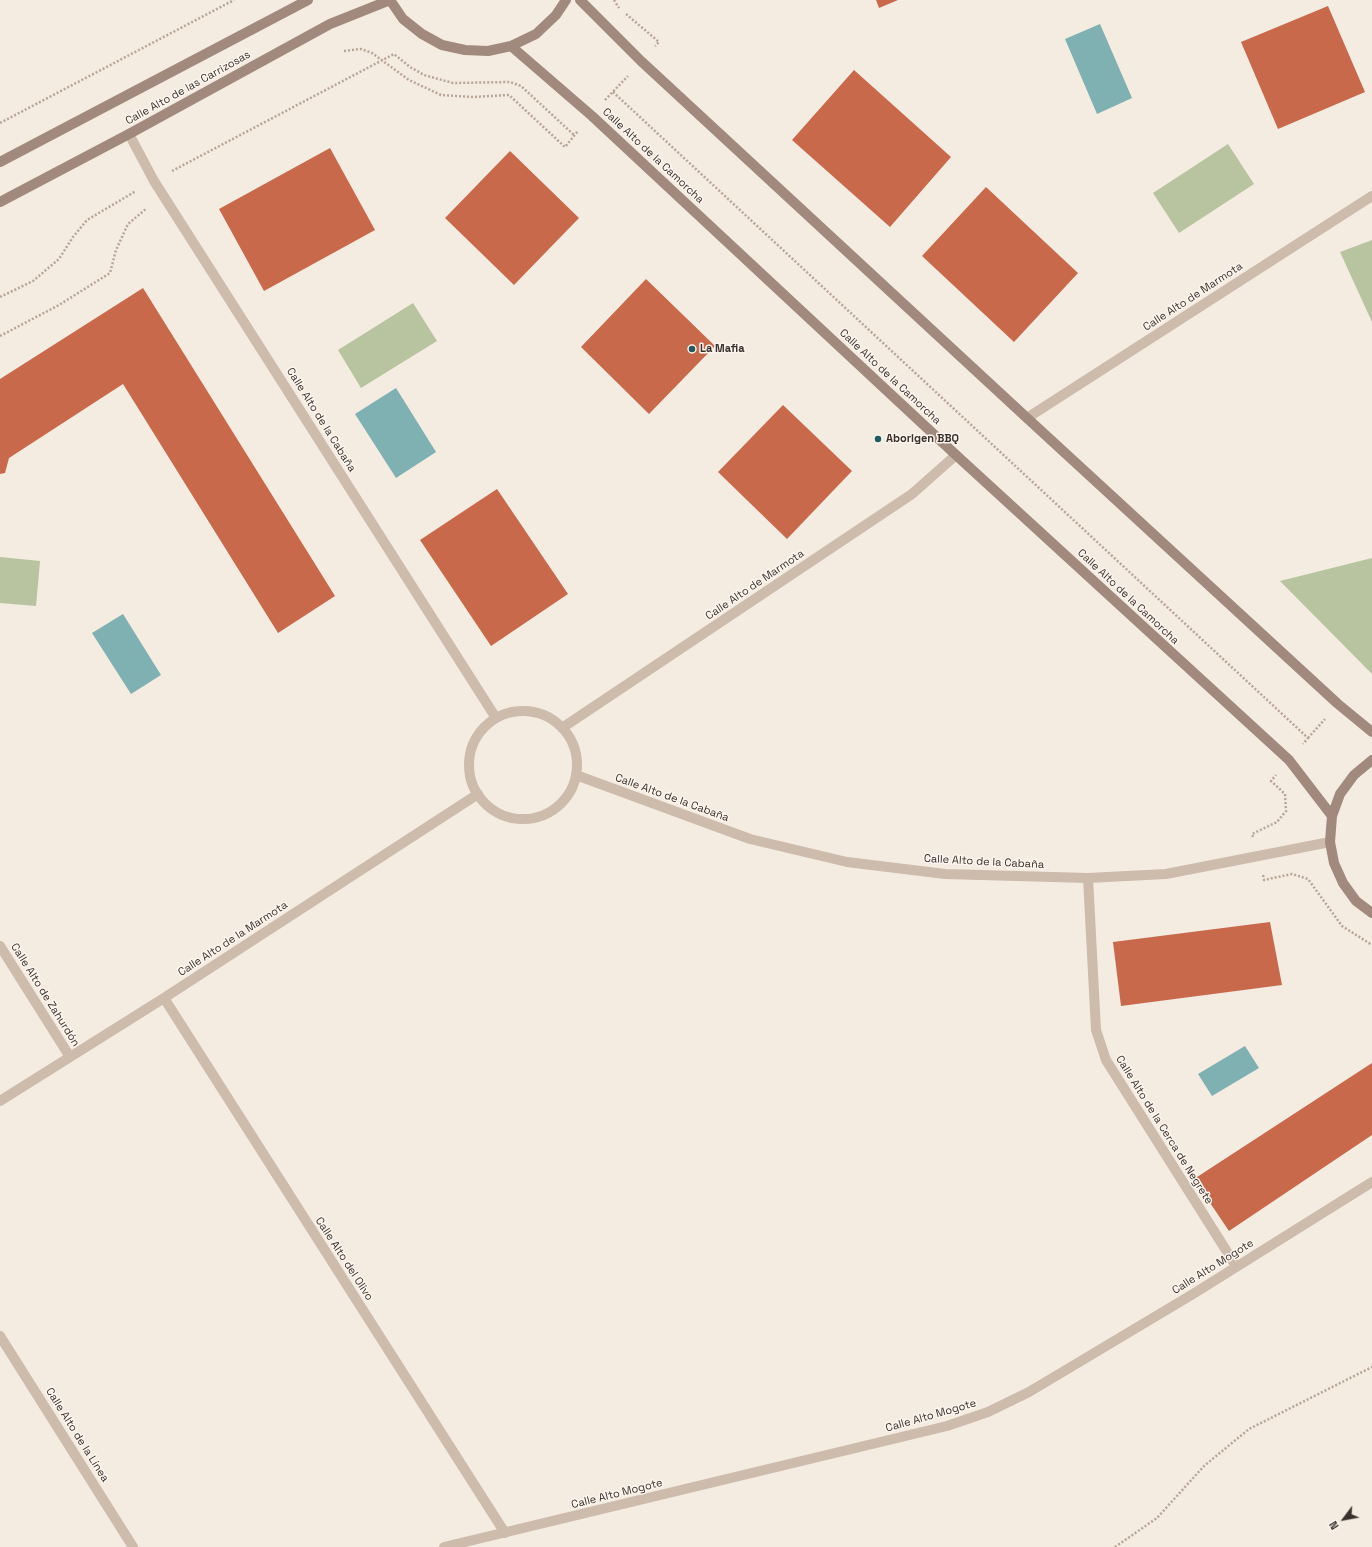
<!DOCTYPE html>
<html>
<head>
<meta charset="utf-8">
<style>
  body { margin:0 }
  #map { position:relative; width:1372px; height:1547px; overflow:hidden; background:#f4ebe1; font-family:"Space Grotesk",sans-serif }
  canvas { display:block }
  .north { position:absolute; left:1324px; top:1499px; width:40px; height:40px; -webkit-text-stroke:3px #fbf5ee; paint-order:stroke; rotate:238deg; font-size:11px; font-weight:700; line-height:16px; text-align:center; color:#3b302b }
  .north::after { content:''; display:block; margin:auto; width:14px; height:18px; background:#3b302b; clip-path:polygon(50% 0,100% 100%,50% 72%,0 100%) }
</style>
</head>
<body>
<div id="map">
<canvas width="1372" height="1547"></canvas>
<div class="north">N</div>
</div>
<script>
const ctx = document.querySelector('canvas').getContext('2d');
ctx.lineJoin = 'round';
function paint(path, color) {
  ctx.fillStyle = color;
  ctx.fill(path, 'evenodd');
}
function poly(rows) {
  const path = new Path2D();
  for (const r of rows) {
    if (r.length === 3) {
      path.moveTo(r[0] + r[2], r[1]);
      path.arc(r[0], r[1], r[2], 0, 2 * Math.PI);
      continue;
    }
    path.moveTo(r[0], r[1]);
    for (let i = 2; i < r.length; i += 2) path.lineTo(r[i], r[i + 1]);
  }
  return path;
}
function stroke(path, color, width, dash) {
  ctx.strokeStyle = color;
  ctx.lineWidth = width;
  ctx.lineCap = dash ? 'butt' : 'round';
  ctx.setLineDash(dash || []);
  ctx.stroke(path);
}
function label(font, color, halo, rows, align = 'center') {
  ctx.font = font + ' "Space Grotesk",sans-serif';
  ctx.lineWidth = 3;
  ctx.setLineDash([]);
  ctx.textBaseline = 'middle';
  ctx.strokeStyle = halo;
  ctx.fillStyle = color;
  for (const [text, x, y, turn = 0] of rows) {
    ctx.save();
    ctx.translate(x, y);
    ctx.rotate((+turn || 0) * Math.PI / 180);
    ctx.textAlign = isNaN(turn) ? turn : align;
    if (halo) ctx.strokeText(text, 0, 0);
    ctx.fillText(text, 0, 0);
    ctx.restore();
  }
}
paint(poly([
  [1228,144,1254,184,1179,233,1153,193],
  [1372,240,1372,322,1340,252],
  [413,303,437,341,361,388,338,350],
  [0,557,40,561,36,606,0,603],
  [1372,558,1372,674,1280,581]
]), '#b8c4a0');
paint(poly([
  [1100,24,1132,98,1097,114,1065,39],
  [396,388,436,452,396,478,355,414],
  [123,614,161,675,131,694,92,633],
  [1245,1046,1259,1068,1212,1096,1198,1074]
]), '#7fb0b2');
paint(poly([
  [876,0,898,0,879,8],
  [1328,6,1365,92,1278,129,1241,42],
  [854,70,951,157,890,227,792,140],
  [330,148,375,230,264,291,219,209],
  [510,151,579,218,514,285,445,218],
  [986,187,1078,273,1014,342,922,256],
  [646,279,715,346,649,414,581,347],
  [143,288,335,596,278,633,123,384,9,458,5,473,0,474,0,379],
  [783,405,852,471,787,539,718,472],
  [497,489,568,594,491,646,420,540],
  [1270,922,1282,985,1121,1006,1113,942],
  [1372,1063,1372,1135,1229,1231,1194,1179]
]), '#c8694b');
stroke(poly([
  [614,0,619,8],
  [626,14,659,42,655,46],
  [344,51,361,49,372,53,409,80,441,95,473,97,509,95,565,147,578,131],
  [613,92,1308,738,1303,744],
  [605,100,628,76],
  [0,123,234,0],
  [172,171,394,54,410,67,424,75,453,83,510,82,521,86,574,135],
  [0,297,33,281,59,259,73,237,87,220,136,191],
  [0,336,59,305,110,273,116,250,128,224,147,208],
  [1308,738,1325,719],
  [1253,837,1252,834,1277,822,1286,811,1285,794,1271,781,1276,775],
  [1263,875,1264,880,1292,874,1308,879,1342,926,1372,945],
  [1115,1547,1157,1518,1204,1466,1249,1429,1372,1367]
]), '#b9a596', 2.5, [2, 2]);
stroke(poly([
  [129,134,154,181,496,718],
  [1027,418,1372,196],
  [523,765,54],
  [562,728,912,494,956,455],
  [576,775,750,839,847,862,945,874,1088,878,1166,874,1330,842],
  [1088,878,1096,1030,1106,1060,1236,1266],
  [0,946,70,1057],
  [164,998,505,1533],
  [0,1101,164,998,478,794],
  [0,1336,133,1547],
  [444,1547,947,1426,988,1412,1029,1392,1193,1294,1372,1182]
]), '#cdbbac', 10);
stroke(poly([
  [390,0,403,19,422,34,442,45,465,50,488,51,511,46,536,34,556,15,566,0],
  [580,0,641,61,1027,418,1338,704,1372,732],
  [511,46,592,116,956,455,1289,760,1332,816],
  [0,162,308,0],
  [0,202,129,134,330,24,390,0],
  [1372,760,1354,775,1340,794,1332,816,1330,842,1334,863,1343,883,1356,901,1372,913]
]), '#a18a7d', 10);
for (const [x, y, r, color] of [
  [692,349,4,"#1f5a5e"],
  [878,439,4,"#1f5a5e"]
]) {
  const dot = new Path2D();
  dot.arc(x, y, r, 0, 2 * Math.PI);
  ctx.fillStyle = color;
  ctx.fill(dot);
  stroke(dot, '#fbf5ee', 1.5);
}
label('11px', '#3b302b', '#fbf5ee', [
  ["Calle Alto de las Carrizosas",188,88,-29],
  ["Calle Alto de la Camorcha",653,156,43],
  ["Calle Alto de Marmota",1193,297,-33],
  ["Calle Alto de la Camorcha",890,377,43],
  ["Calle Alto de la Cabaña",321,420,58],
  ["Calle Alto de Marmota",755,585,-34],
  ["Calle Alto de la Camorcha",1128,597,43],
  ["Calle Alto de la Cabaña",672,798,20],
  ["Calle Alto de la Cabaña",984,862,3],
  ["Calle Alto de la Marmota",233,939,-33],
  ["Calle Alto de Zahurdón",45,995,58],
  ["Calle Alto de la Cerca de Negrete",1164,1130,58],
  ["Calle Alto del Olivo",344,1259,57],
  ["Calle Alto Mogote",1213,1267,-32],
  ["Calle Alto Mogote",931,1416,-16],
  ["Calle Alto de la Línea",77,1435,58],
  ["Calle Alto Mogote",617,1494,-14]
]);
label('bold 11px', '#3b302b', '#fbf5ee', [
  ["La Mafia",700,349],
  ["Aborigen BBQ",886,439]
], 'left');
</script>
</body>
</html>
